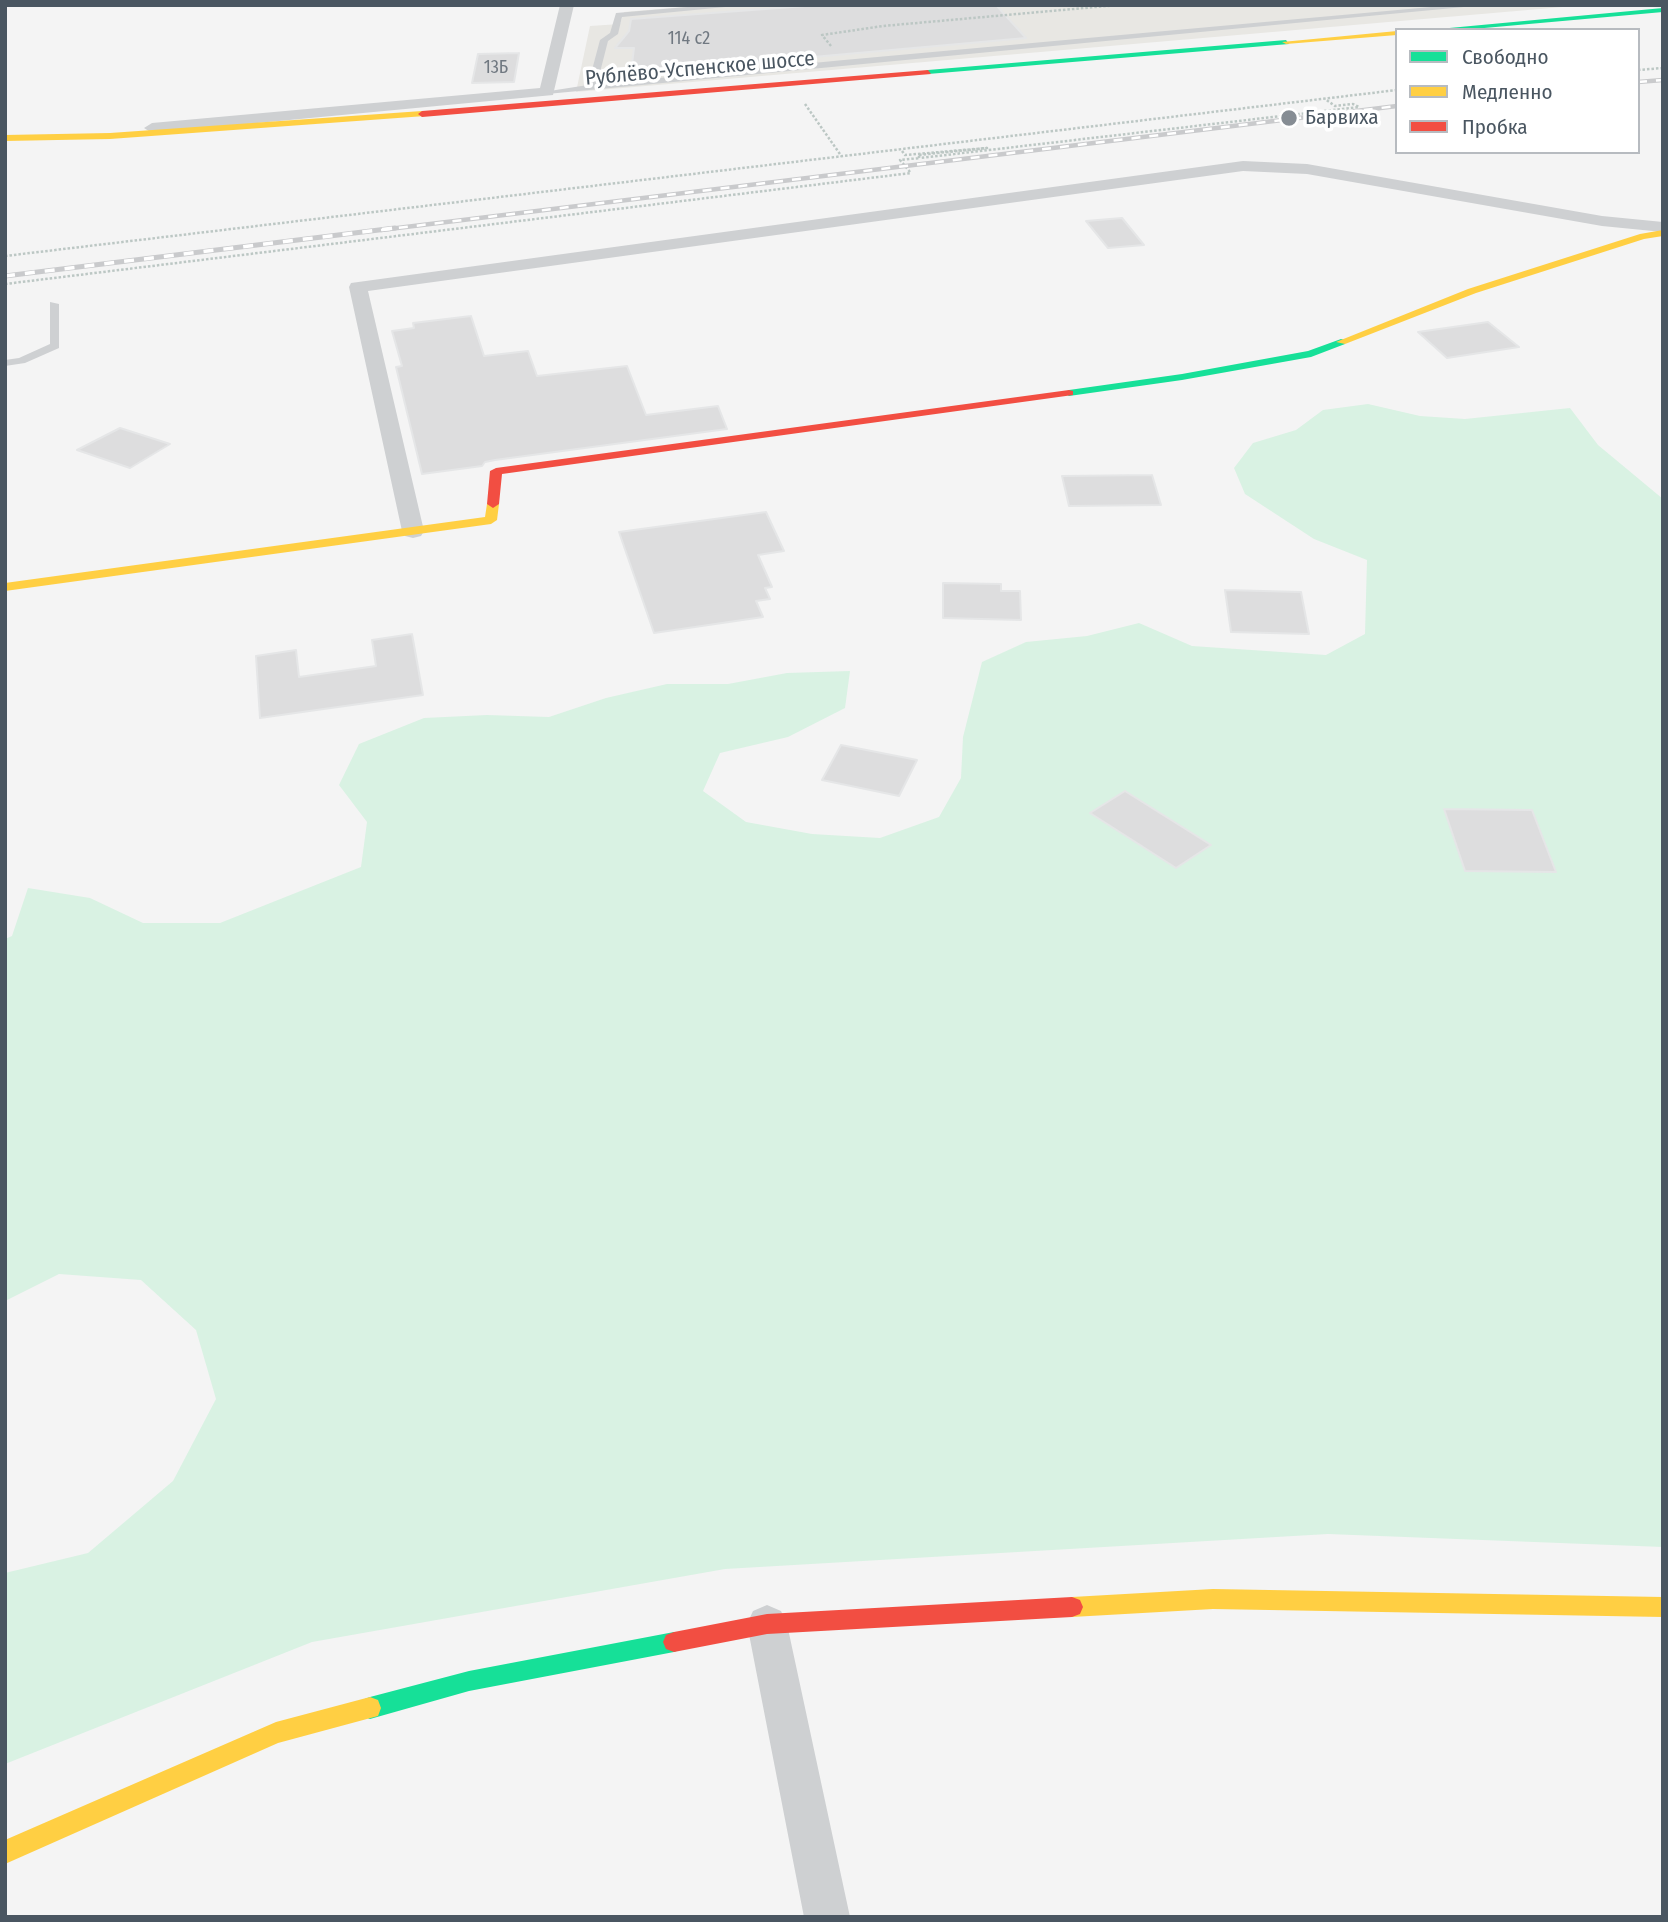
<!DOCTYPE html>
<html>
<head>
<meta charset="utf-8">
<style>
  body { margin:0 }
  #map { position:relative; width:1668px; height:1922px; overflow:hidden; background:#f4f4f4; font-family:"Fira Sans Condensed",sans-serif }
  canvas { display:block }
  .frame { position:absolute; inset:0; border:7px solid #4a5661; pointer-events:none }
  .legend { position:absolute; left:1395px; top:28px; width:245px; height:126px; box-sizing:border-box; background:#fff; border:2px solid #b7bbc0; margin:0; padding:9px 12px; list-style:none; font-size:21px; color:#4a5661 }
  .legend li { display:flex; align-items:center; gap:14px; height:35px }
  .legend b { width:35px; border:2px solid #b7bbc0 }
</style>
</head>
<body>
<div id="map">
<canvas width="1668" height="1922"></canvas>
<div class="frame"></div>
<ul class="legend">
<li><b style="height:9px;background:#16e098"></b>Свободно</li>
<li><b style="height:9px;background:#ffcf43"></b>Медленно</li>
<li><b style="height:9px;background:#f24e42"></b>Пробка</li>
</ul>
</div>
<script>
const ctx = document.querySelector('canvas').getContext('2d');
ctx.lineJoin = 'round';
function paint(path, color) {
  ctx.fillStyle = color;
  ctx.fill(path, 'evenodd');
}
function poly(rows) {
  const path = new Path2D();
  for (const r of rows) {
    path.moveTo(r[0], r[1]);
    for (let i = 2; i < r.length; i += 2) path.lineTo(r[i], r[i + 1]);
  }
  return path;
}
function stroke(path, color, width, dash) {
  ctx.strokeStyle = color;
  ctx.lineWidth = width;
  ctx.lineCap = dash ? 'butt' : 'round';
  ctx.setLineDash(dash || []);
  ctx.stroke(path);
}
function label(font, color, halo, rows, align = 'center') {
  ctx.font = font + ' "Fira Sans Condensed",sans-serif';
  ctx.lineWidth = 7;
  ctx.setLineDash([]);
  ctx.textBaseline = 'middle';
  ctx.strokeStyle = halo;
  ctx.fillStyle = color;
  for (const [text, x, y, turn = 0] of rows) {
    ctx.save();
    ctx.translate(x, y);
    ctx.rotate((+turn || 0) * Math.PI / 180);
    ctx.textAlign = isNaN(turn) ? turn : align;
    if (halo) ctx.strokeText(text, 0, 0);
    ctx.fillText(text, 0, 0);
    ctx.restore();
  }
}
paint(poly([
  [708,5,1586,5,576,92,590,26,620,24,624,12]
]), '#e8e7e3');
paint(poly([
  [1368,404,1420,416,1465,419,1570,408,1598,445,1663,499,1663,1547,1328,1534,725,1569,312,1642,5,1764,5,1573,88,1553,173,1481,216,1399,196,1330,141,1280,59,1274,5,1301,5,939,12,936,28,888,90,898,143,923,220,923,361,867,367,822,339,785,359,744,424,718,487,715,549,717,606,698,667,684,728,684,787,673,850,671,845,708,788,737,720,753,703,791,746,822,812,834,880,838,939,817,961,778,963,737,982,662,1026,642,1087,636,1139,623,1192,646,1326,655,1365,634,1367,560,1314,539,1245,494,1234,468,1253,443,1296,430,1323,410]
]), '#d9f2e3');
const building = poly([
  [819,5,996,5,1026,38,656,71,631,72,634,48,615,48,629,31,631,19,819,5],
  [519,53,514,82,472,83,478,54,519,53],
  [1122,218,1144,245,1108,248,1086,221,1122,218],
  [471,316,484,356,528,351,537,376,627,366,646,415,718,406,727,429,495,460,485,462,482,466,422,474,396,367,402,366,392,331,414,328,413,323,471,316],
  [1488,322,1519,347,1447,358,1418,332,1488,322],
  [120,428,170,444,130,468,77,450,120,428],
  [1152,475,1161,505,1069,506,1062,476,1152,475],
  [766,512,784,551,758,555,772,587,765,588,770,599,756,601,763,617,654,633,619,532,766,512],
  [943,583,1001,584,1001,591,1020,591,1021,620,943,618,943,583],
  [1225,590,1301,592,1309,634,1231,632,1225,590],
  [412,634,423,695,260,718,256,656,296,650,299,677,376,666,372,640,412,634],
  [841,745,917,760,899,796,822,780,841,745],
  [1125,791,1211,845,1176,868,1090,813,1125,791],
  [1444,809,1532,810,1556,872,1465,871,1444,809]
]);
paint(building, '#ddddde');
stroke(building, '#e5e6e7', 2);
stroke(poly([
  [831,46,822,35,883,26,1118,5],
  [1638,70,1663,68],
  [805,104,842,157],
  [902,151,905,155,987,148,918,155,920,158,1359,107,1353,104,1335,106,1325,99],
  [910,172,900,160,920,158],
  [5,256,1397,90],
  [5,284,911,173]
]), '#bcc7c4', 2.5, [2.5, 2]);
paint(poly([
  [711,5,746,5,622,17,618,34,608,41,597,84,844,60,1453,5,1485,5,547,94,543,92,588,85,600,40,610,33,616,13,711,5],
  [50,302,59,304,59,348,25,363,5,366,5,360,19,358,50,344,50,302]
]), '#ced0d2');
paint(poly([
  [560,5,574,5,553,95,152,133,144,128,152,123,540,88,560,5],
  [1243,161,1307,164,1602,216,1663,222,1663,232,1602,226,1307,174,1243,171,368,291,424,531,421,536,413,538,405,536,402,531,349,287,351,283,1243,161],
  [767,1605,781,1611,787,1624,850,1917,804,1917,747,1624,753,1611,767,1605]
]), '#ced0d2');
paint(poly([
  [1663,8,1663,12,1462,30,1428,30,1663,8],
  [1286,40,1289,44,928,74,924,72,928,70,1286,40],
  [1341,339,1345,340,1345,344,1311,357,1182,380,1069,396,1064,393,1069,390,1182,374,1308,351,1341,339],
  [674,1632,682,1635,685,1642,682,1649,674,1652,469,1691,370,1719,362,1716,359,1708,362,1700,370,1697,469,1671,674,1632]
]), '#16e098');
paint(poly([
  [1397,31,1397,35,1286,44,1282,42,1397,31],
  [422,111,426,114,425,116,110,139,5,141,5,135,110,133,422,111],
  [1663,230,1663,236,1644,239,1476,293,1345,344,1336,342,1468,289,1640,234,1663,230],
  [493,500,499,504,497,520,491,524,5,591,5,583,485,517,487,504,493,500],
  [1213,1589,1663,1597,1663,1617,1213,1609,1072,1617,1064,1614,1061,1607,1064,1600,1072,1597,1213,1589],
  [370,1697,378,1700,381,1708,378,1716,278,1743,5,1864,5,1840,276,1722,370,1697]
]), '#ffcf43');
paint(poly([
  [928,70,931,74,422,117,418,114,422,111,928,70],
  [1069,390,1073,391,1073,395,502,474,499,504,493,508,487,504,490,471,496,468,1069,390],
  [1072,1597,1080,1600,1083,1607,1080,1614,1072,1617,767,1634,674,1652,666,1649,663,1642,666,1635,674,1632,767,1614,1072,1597]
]), '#f24e42');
const railFar1 = poly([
  [1638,82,1663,80],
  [381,230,1397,106]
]);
const rail = poly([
  [5,276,395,228]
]);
stroke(railFar1, '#c9cacc', 4.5);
stroke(rail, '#c9cacc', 5);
stroke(railFar1, '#fff', 2.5, [9]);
stroke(rail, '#fff', 3.5, [10]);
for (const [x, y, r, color] of [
  [1289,118,9,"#868d94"]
]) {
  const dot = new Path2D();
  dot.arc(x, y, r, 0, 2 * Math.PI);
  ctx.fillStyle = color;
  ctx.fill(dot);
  stroke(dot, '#fff', 2.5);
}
label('18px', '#707881', null, [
  ["114 с2",689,39],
  ["13Б",496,68]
]);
label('21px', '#4a5661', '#fff', [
  ["Рублёво-Успенское шоссе",700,69,-5]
]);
label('21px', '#4a5661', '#fff', [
  ["Барвиха",1305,118]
], 'left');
</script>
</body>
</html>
